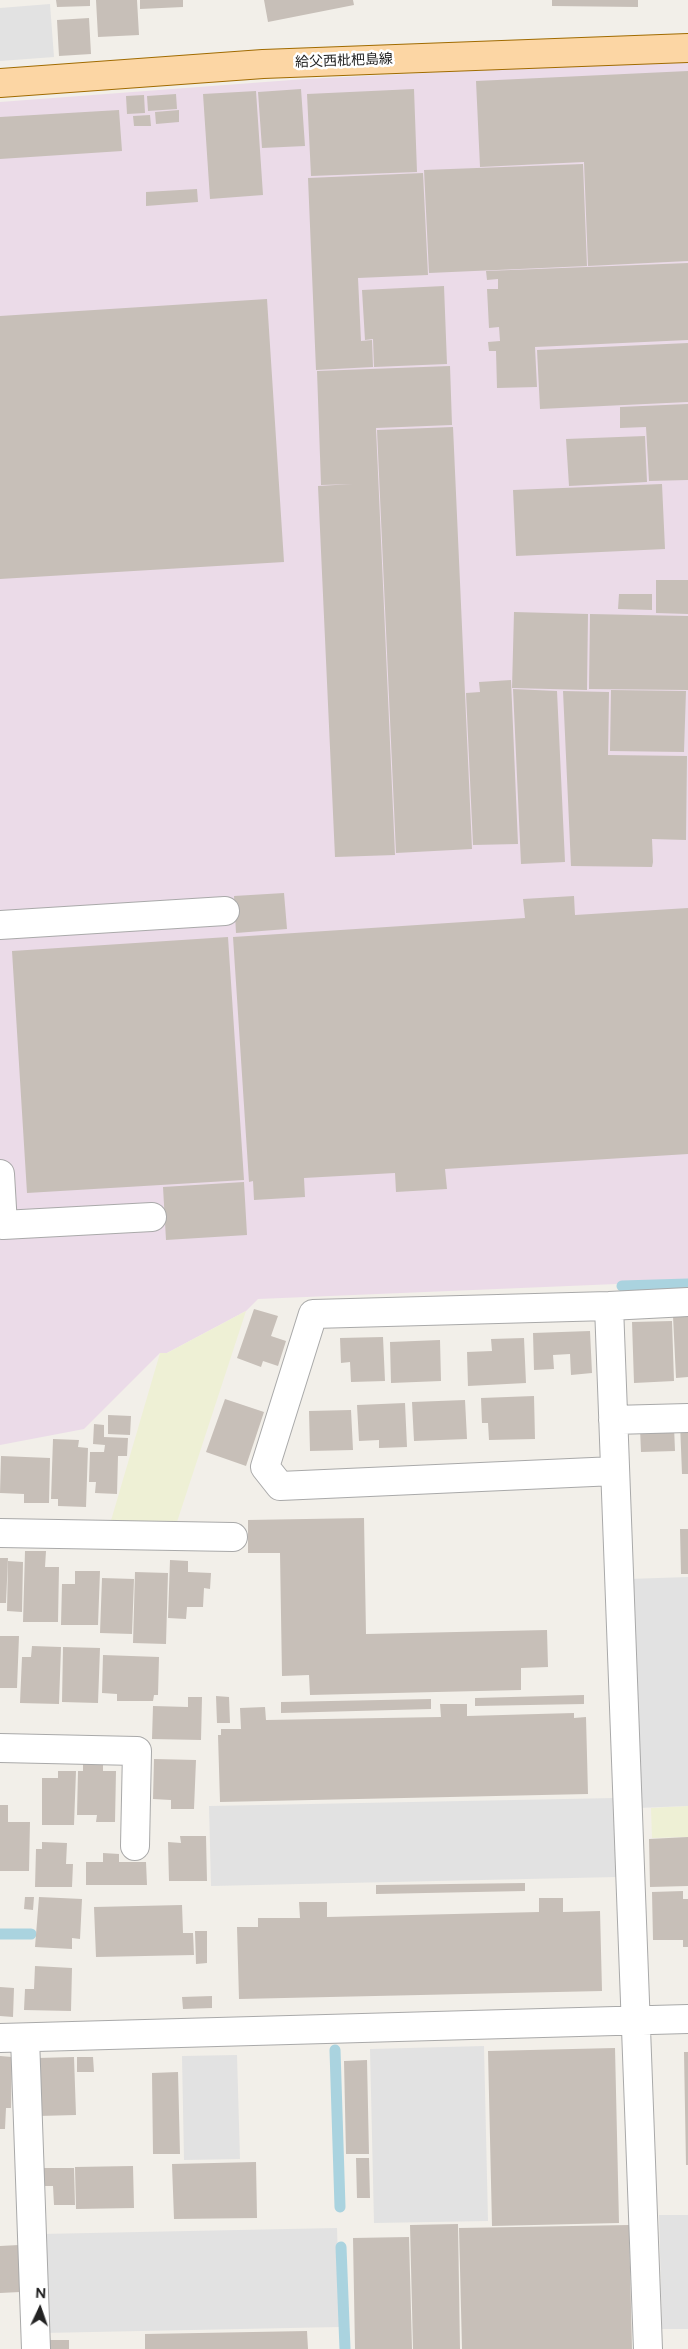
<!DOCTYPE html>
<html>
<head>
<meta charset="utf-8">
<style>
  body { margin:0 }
  #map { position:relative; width:688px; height:2349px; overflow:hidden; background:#f2efe9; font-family:Figtree,sans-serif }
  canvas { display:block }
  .north { position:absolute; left:15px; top:2284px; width:50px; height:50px; -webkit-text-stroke:4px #fff; paint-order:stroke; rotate:3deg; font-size:14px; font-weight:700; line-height:20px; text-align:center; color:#222 }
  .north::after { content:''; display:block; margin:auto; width:18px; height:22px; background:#222; clip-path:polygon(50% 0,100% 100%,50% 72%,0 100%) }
</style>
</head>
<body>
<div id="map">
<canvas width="688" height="2349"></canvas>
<div class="north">N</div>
</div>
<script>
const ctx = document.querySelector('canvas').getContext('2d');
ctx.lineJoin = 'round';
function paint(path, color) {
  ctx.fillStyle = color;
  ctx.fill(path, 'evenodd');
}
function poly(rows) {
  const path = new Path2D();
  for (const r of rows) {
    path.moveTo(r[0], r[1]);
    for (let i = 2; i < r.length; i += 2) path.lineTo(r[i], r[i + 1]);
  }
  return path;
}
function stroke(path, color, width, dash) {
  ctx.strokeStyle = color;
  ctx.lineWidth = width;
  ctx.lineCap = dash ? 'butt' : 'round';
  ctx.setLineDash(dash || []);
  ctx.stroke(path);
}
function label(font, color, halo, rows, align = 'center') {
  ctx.font = font + ' Figtree,"Noto Sans JP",sans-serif';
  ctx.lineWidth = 5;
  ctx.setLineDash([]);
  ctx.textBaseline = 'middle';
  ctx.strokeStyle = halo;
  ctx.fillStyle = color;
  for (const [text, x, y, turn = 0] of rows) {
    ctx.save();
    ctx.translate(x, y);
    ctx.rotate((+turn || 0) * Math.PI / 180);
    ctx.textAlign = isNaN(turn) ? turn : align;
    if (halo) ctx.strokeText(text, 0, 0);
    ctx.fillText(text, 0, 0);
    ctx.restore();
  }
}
paint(poly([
  [688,60,688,1281,258,1299,246,1311,167,1353,160,1353,84,1429,0,1445,0,102,305,79]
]), '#ebdbe8');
paint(poly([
  [246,1311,176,1525,110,1524,160,1353,167,1353],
  [688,1806,688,1837,652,1838,651,1808]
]), '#eef0d5');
paint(poly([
  [50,4,54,57,0,61,0,8],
  [688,1577,688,1806,637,1808,628,1579],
  [615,1798,617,1877,211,1886,209,1806],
  [484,2046,488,2221,374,2223,370,2049],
  [237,2055,240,2159,184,2160,182,2056],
  [659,2215,688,2215,688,2329,662,2329],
  [337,2228,340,2327,43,2333,41,2234]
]), '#e2e2e2');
stroke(poly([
  [622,1286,688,1284],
  [0,1934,31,1934],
  [335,2050,340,2207],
  [341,2247,345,2349]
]), '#aad3df', 11);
paint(poly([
  [56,0,90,0,90,6,57,7],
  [96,0,137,0,139,35,98,37],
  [140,0,183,0,183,7,140,9],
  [264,0,353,0,354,5,268,22],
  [552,0,638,0,638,7,552,6],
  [89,18,91,54,59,56,57,20],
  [688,71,688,261,588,266,584,162,480,167,476,81],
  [301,89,305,146,262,148,258,92],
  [414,89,417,172,311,176,307,94],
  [256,91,263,195,210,199,203,94],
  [176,94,177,109,148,111,147,96],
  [144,95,145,113,127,114,126,96],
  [119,110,122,151,0,159,0,117],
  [179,110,179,122,156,124,155,112],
  [150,115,151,126,134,126,133,116],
  [583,164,587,266,429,273,424,170],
  [423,173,428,275,358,278,361,341,372,340,373,367,316,370,308,178],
  [197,189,198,202,146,206,146,192],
  [688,263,688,340,535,347,537,387,497,388,496,351,489,351,488,342,500,341,499,327,489,328,487,289,498,289,498,279,487,280,486,271],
  [444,286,447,364,374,367,373,339,365,340,362,290],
  [267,299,284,562,0,579,0,316],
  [688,343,688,402,540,409,537,350],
  [450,366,452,425,376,428,395,855,335,857,318,486,353,484,321,485,317,371],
  [688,404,688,480,649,481,646,427,620,428,620,407],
  [453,427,472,849,396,853,377,430],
  [645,436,647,482,569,486,566,439],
  [662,484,665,549,516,556,513,490],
  [656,580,688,580,688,614,656,613],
  [619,594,652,594,652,610,618,609],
  [514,612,588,614,587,690,512,688],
  [590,614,688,616,688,690,589,689],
  [511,680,518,844,473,845,466,693,480,692,479,682],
  [513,689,557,691,565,862,521,864],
  [611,690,686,691,684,752,610,751],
  [563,691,609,692,608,755,687,756,686,840,652,839,653,862,652,867,571,866],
  [284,893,287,929,236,933,234,896],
  [574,896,575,915,688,908,688,1154,445,1169,447,1189,396,1192,395,1173,304,1178,305,1197,254,1200,253,1181,249,1182,233,937,525,918,523,899],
  [228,937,244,1180,27,1193,12,951],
  [244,1182,247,1235,166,1240,163,1187],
  [254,1309,278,1316,271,1336,286,1341,278,1366,263,1361,261,1367,237,1358],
  [673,1316,688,1316,688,1377,676,1378],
  [672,1321,674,1381,634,1383,632,1322],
  [590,1331,592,1373,571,1375,570,1354,553,1355,554,1369,534,1370,533,1333],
  [383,1337,385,1381,351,1382,350,1362,341,1363,340,1338],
  [524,1338,526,1383,468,1386,467,1352,492,1351,491,1339],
  [440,1340,441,1381,391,1383,390,1342],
  [534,1396,535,1439,489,1440,488,1423,482,1423,481,1398],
  [225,1399,264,1412,246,1466,206,1452],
  [465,1400,467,1439,414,1441,412,1402],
  [405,1403,407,1447,379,1448,379,1440,359,1441,357,1405],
  [351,1410,353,1450,310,1451,309,1411],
  [108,1415,131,1416,130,1435,108,1434],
  [680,1423,688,1423,688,1474,682,1474],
  [94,1424,104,1425,104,1437,128,1438,127,1456,118,1456,117,1494,95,1493,96,1482,89,1482,90,1452,104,1452,105,1445,93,1444],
  [674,1426,675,1451,641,1452,640,1428],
  [53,1439,79,1440,78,1447,88,1448,86,1507,58,1506,58,1499,51,1499],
  [1,1456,50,1458,49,1503,24,1503,24,1494,0,1493],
  [364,1518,366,1634,547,1630,548,1667,521,1668,521,1690,310,1695,309,1675,282,1676,280,1553,248,1553,248,1520],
  [680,1529,688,1529,688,1574,681,1574],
  [25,1551,46,1551,45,1567,59,1567,58,1622,23,1622],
  [0,1558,8,1558,6,1603,0,1603],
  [170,1560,188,1561,188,1572,211,1573,210,1589,204,1588,203,1607,187,1607,186,1619,168,1618],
  [8,1561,23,1562,22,1612,7,1611],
  [75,1571,100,1571,98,1625,61,1625,62,1584,75,1584],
  [135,1572,168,1573,166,1644,133,1643],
  [102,1578,134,1579,132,1634,100,1633],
  [0,1636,19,1636,17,1688,0,1688],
  [32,1646,61,1647,59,1704,20,1703,22,1657,31,1657],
  [63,1647,100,1648,98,1703,62,1702],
  [103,1655,159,1657,158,1695,154,1695,153,1701,117,1701,117,1694,102,1693],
  [584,1695,584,1704,475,1706,475,1698],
  [216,1696,229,1697,230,1723,217,1723],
  [188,1697,202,1697,201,1740,152,1739,153,1706,188,1707],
  [431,1699,431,1709,281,1713,281,1702],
  [440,1704,467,1704,467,1716,574,1713,574,1718,586,1717,588,1794,220,1802,218,1735,221,1735,221,1729,241,1729,240,1708,265,1707,266,1720,441,1717],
  [154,1759,196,1760,194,1809,171,1809,171,1800,153,1799],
  [83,1761,103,1761,103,1771,116,1771,115,1822,96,1822,97,1815,77,1815,78,1771,83,1771],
  [58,1771,76,1771,74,1825,42,1825,42,1778,58,1778],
  [0,1805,8,1805,8,1822,30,1822,29,1871,0,1871],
  [180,1836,206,1836,207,1881,169,1881,168,1842,181,1843],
  [688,1837,688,1886,650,1887,649,1839],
  [42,1842,67,1843,66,1864,73,1864,72,1887,35,1887,36,1849,42,1849],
  [103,1853,119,1854,119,1862,146,1862,147,1885,86,1885,86,1862,103,1862],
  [525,1883,525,1891,376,1894,376,1885],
  [683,1891,683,1899,688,1899,688,1947,683,1947,683,1940,653,1940,652,1892],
  [25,1897,34,1897,33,1910,24,1909],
  [39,1897,82,1899,80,1939,72,1938,72,1949,35,1947],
  [539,1898,563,1898,563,1912,600,1911,602,1991,239,1999,237,1927,258,1927,258,1918,300,1918,299,1902,327,1902,327,1917,539,1912],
  [182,1905,183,1933,193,1933,194,1955,96,1957,94,1907],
  [195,1931,207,1931,207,1963,196,1964],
  [35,1966,72,1968,71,2011,24,2010,25,1989,34,1989],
  [0,1987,14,1988,13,2017,0,2016],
  [212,1996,212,2008,183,2009,182,1997],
  [615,2048,619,2223,492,2226,488,2051],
  [684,2052,688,2052,688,2165,686,2165],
  [0,2056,12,2057,11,2108,6,2108,5,2129,0,2129],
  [74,2057,76,2115,38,2116,38,2058],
  [77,2057,93,2057,94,2072,77,2072],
  [367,2060,369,2154,346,2154,344,2061],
  [178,2072,180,2154,153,2154,152,2073],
  [356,2158,369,2158,370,2198,357,2198],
  [256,2162,257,2218,174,2219,172,2164],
  [133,2166,134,2208,76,2209,75,2167],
  [40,2168,74,2168,75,2205,54,2205,53,2186,41,2186],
  [458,2224,460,2349,413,2349,410,2225],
  [629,2225,632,2349,462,2349,459,2228],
  [409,2237,412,2349,355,2349,353,2238],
  [19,2245,20,2292,0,2293,0,2246],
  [307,2331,308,2349,145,2349,145,2334],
  [46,2340,69,2340,69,2349,46,2349]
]), '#c7bfb8');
const minor = poly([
  [0,925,225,911],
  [0,1174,3,1225,152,1217],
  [609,1306,648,2349],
  [613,1420,688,1418],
  [615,1471,280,1486,265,1467,313,1314,609,1306,688,1302],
  [0,1533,233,1537],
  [0,1748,137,1751,135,1846],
  [0,2038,688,2019],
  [25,2038,36,2349]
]);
const major = poly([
  [0,83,263,64,688,48]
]);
stroke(minor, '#a9a9a9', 30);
stroke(major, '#a06b00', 30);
stroke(minor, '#fff', 28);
stroke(major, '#fcd6a4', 28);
label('14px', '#222', '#fff', [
  ["給父西枇杷島線",344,61,-2]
]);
</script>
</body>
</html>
